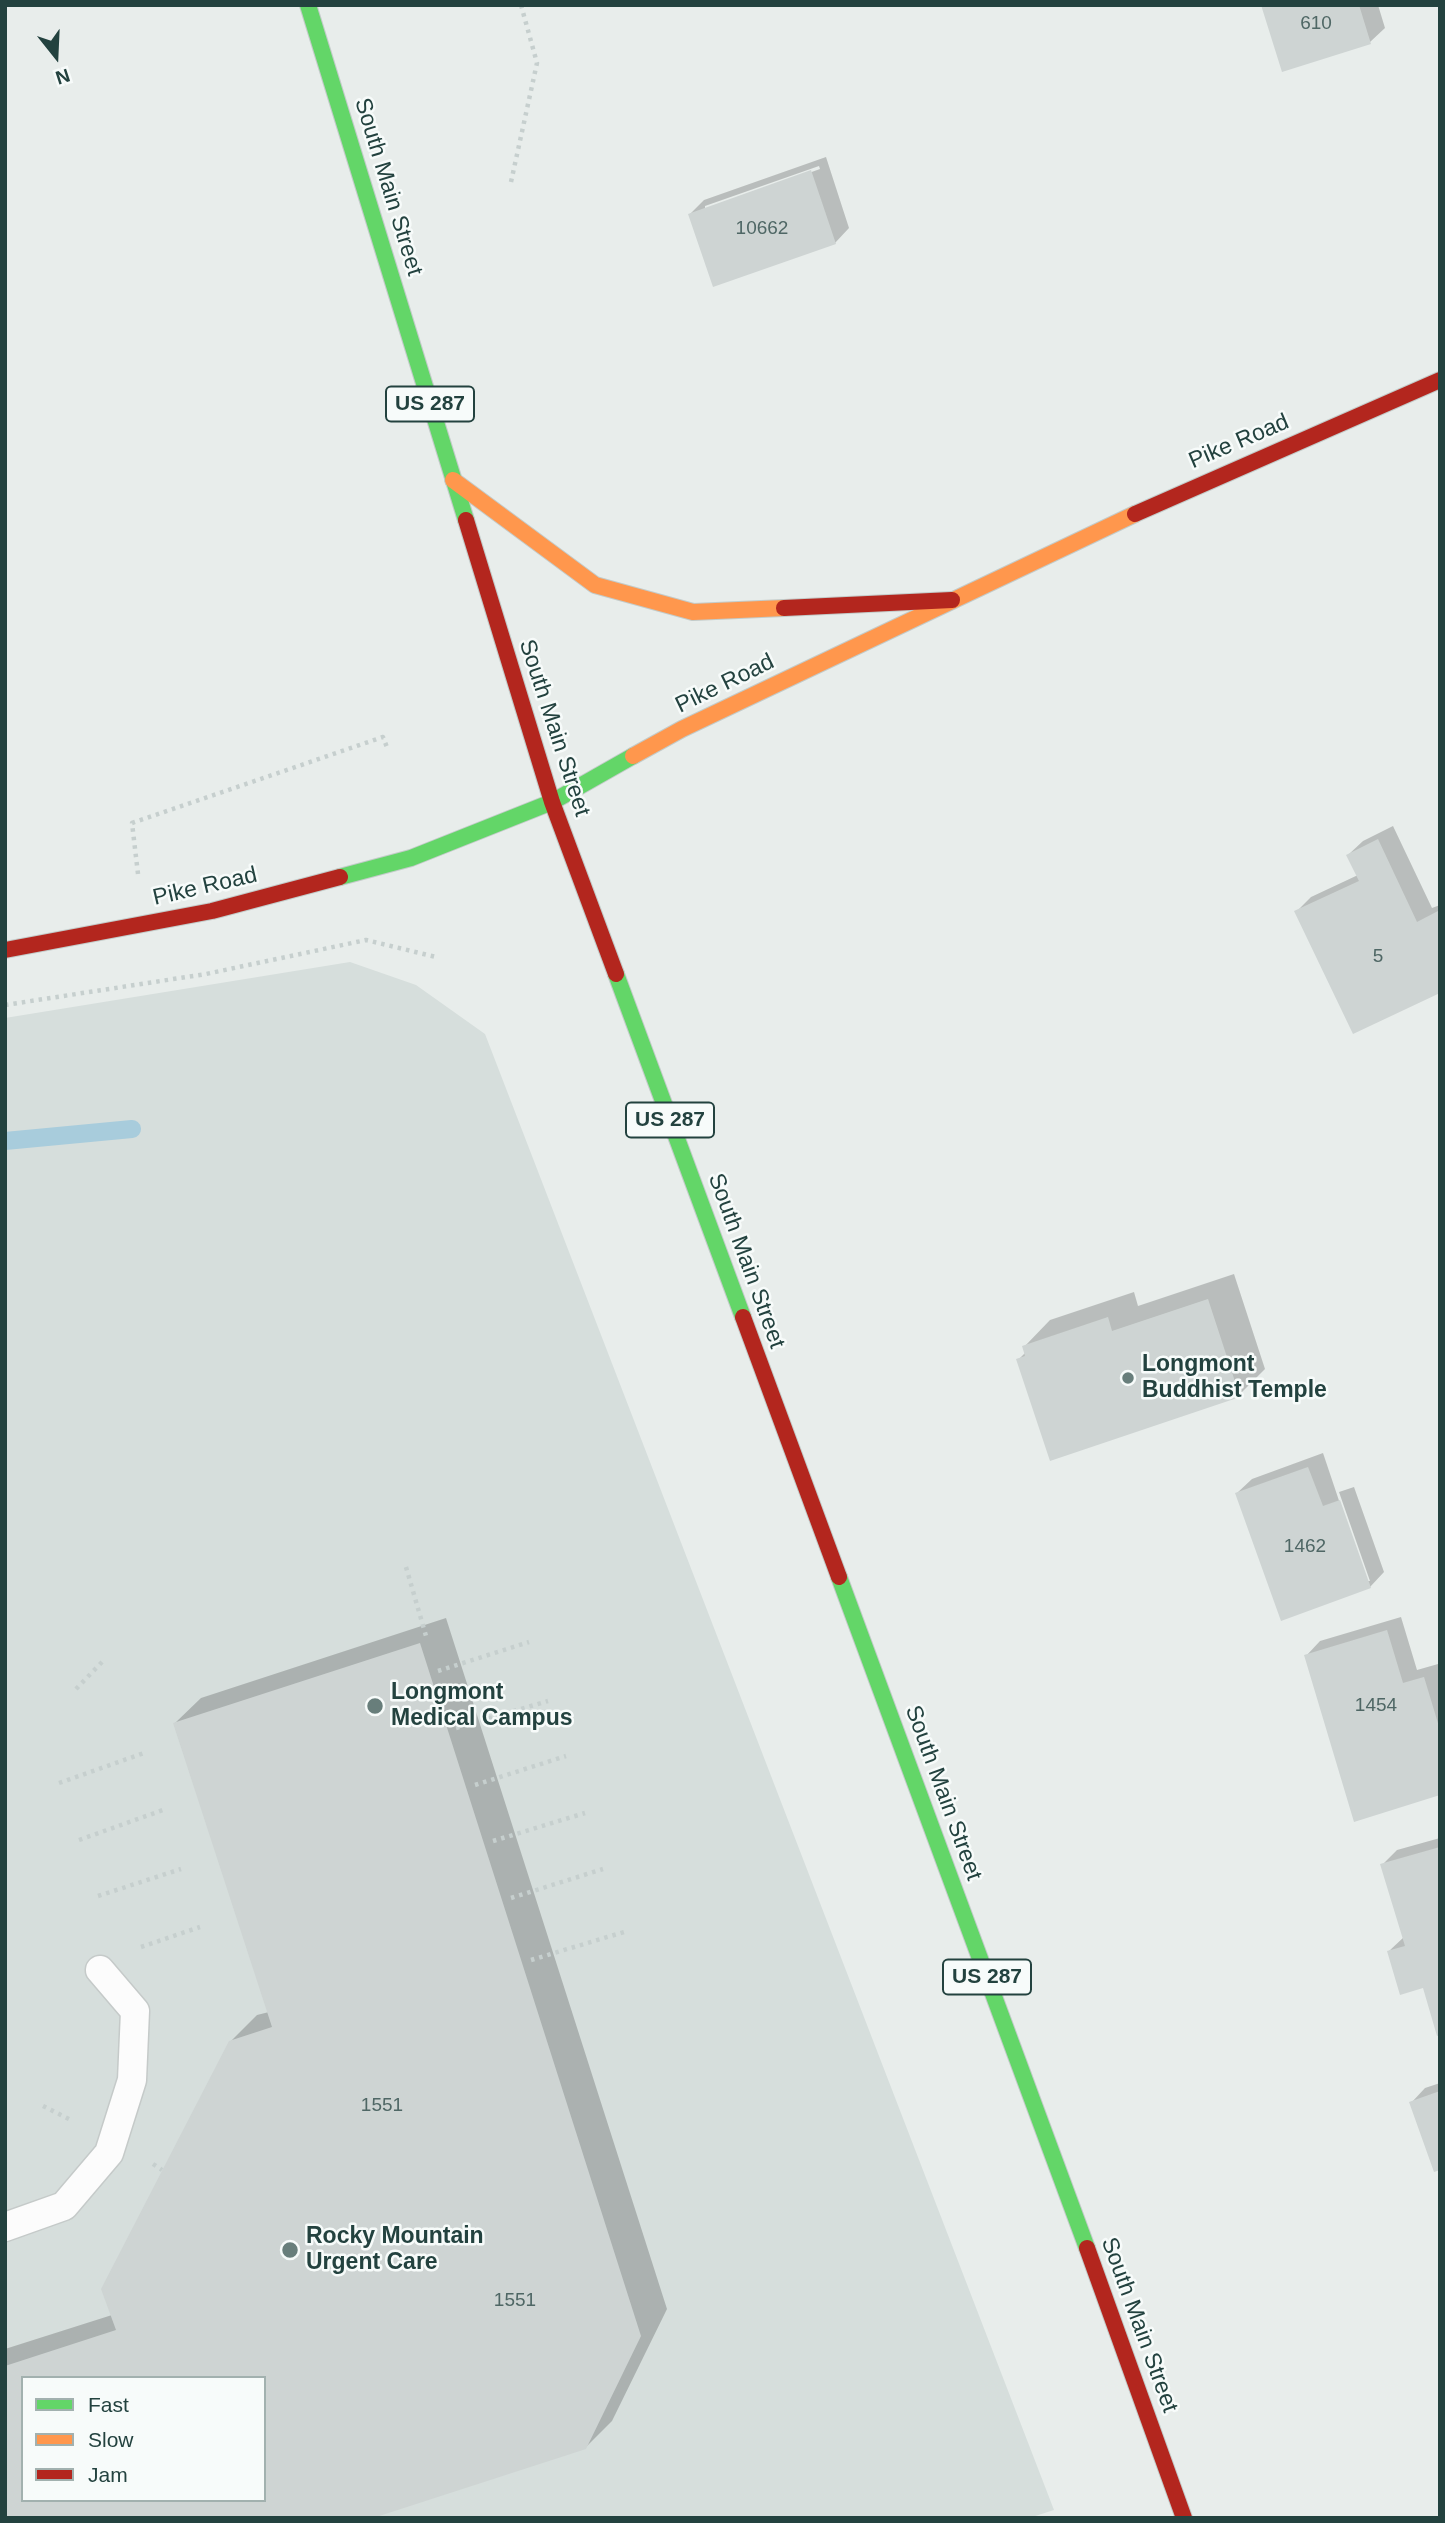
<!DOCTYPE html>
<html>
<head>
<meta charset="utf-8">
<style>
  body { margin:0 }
  #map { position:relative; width:1445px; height:2523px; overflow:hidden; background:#e8edeb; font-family:Helvetica,sans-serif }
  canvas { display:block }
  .frame { position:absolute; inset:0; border:7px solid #23423f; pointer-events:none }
  .legend { position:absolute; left:21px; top:2376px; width:245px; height:126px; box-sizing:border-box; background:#f7fbfa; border:2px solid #a2b1af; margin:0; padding:9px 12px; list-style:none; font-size:21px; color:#23423f }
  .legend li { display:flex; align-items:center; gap:14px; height:35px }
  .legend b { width:35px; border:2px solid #a2b1af }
  .north { position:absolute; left:21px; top:21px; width:70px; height:70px; -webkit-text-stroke:5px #f7fbfa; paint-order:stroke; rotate:162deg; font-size:19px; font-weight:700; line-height:28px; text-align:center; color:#23423f }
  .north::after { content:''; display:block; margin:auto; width:24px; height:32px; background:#23423f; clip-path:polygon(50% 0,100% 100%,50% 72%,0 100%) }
</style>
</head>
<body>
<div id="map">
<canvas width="1445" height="2523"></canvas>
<div class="frame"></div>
<ul class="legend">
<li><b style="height:9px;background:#63d668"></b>Fast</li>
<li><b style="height:9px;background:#ff974d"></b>Slow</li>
<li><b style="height:9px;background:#b3261e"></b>Jam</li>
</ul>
<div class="north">N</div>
</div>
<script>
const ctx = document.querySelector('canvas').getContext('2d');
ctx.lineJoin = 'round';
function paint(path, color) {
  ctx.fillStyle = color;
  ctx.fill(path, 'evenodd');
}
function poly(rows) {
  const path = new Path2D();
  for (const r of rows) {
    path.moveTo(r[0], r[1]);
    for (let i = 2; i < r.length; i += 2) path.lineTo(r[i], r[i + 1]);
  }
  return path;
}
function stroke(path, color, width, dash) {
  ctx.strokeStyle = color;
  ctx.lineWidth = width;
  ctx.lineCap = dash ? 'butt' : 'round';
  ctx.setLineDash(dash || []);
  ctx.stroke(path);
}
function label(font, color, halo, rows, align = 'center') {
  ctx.font = font + ' Helvetica,sans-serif';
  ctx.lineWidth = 5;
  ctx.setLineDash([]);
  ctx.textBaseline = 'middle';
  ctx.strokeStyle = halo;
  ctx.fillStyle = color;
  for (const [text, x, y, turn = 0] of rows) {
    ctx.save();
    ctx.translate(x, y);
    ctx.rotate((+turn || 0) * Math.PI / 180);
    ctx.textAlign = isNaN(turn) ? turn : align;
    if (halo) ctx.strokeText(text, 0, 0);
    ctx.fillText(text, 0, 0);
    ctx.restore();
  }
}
paint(poly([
  [350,962,416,985,485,1034,1054,2510,1029,2518,5,2518,5,1018],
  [23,2378,264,2378,264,2500,23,2500]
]), '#d6dedc');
paint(poly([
  [1263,5,1378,5,1385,28,1370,42],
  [826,157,849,228,835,243,690,214,704,200],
  [819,166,820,169,705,210,705,206],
  [1393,826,1432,908,1440,905,1440,992,1296,912,1311,897,1358,875,1348,855,1363,841],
  [1234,1274,1265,1369,1239,1395,1018,1360,1026,1352,1024,1347,1050,1320,1134,1292,1138,1306],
  [1323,1453,1366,1581,1370,1581,1339,1492,1354,1487,1384,1572,1370,1587,1237,1493,1252,1479],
  [1401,1617,1417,1670,1438,1664,1440,1669,1440,1794,1306,1656,1320,1641],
  [446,1618,667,2309,612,2421,585,2448,367,2518,5,2518,5,2349,112,2315,230,2042,257,2015,269,2012,174,1724,201,1698],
  [23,2378,264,2378,264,2500,23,2500],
  [1440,1838,1440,2033,1424,1986,1389,1951,1404,1937,1382,1865,1397,1850],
  [1440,2083,1440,2168,1411,2103,1425,2088]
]), '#0003');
stroke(poly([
  [5,1141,132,1129]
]), '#a8ccdc', 18);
paint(poly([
  [1261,5,1359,5,1371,44,1282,72],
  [811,170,836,244,713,287,688,214],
  [1378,839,1417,922,1440,910,1440,993,1353,1034,1294,911,1359,881,1346,855],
  [1208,1299,1240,1397,1050,1461,1016,1359,1025,1356,1022,1346,1108,1317,1112,1331],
  [1308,1467,1323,1506,1340,1500,1371,1588,1281,1621,1235,1493],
  [1387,1630,1403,1683,1424,1677,1440,1730,1440,1795,1354,1822,1304,1655],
  [420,1643,641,2336,586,2449,373,2518,5,2518,5,2366,116,2330,101,2289,229,2041,272,2027,173,1723],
  [23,2378,264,2378,264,2500,23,2500],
  [1440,1847,1440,2035,1437,2036,1423,1988,1400,1995,1387,1951,1405,1946,1380,1864],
  [1440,2091,1440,2170,1434,2172,1409,2102]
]), '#ced4d3');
const lane = poly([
  [5,2227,64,2206,109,2153,132,2080,135,2011,100,1970]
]);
const fast = poly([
  [308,5,466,520],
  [340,877,411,858,552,802,633,756],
  [616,974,743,1317],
  [839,1577,1087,2248]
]);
const slow = poly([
  [453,480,595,585,693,612,784,608],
  [633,756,682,729,1135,514]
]);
const jam = poly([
  [1135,514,1440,380],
  [466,520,552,802,616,974],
  [784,608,952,600],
  [5,950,212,911,340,877],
  [743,1317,839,1577],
  [1087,2248,1184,2518]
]);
stroke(lane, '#c5cac9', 31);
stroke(fast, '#c3cbc9', 18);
stroke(slow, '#c3cbc9', 18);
stroke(jam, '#c3cbc9', 18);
stroke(poly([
  [511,182,537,63,521,5],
  [138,874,132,823,383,737,388,750],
  [5,1005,206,974,366,940,436,957],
  [406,1567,426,1636],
  [438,1671,529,1642],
  [76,1689,103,1661],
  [456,1728,548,1701],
  [59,1783,144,1753],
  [475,1785,566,1756],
  [79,1840,163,1810],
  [493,1841,585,1813],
  [98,1896,181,1869],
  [511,1898,603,1869],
  [141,1947,200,1927],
  [531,1960,624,1932],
  [43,2106,73,2121],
  [153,2164,162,2170]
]), '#c6cfce', 4.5, [3.5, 5]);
stroke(lane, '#fcfcfc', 28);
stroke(fast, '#63d668', 16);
stroke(slow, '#ff974d', 16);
stroke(jam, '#b3261e', 16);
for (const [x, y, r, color] of [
  [1128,1378,7,"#687e7b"],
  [375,1706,9,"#687e7b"],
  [290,2250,9,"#687e7b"]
]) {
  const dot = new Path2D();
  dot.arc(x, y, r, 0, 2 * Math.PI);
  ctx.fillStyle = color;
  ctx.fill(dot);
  stroke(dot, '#f7fbfa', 2.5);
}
label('19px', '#4f6765', null, [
  ["610",1316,24],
  ["10662",762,229],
  ["5",1378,957],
  ["1462",1305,1547],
  ["1454",1376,1706],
  ["1551",382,2106],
  ["1551",515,2301]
]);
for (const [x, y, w] of [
  [430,404,88],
  [670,1120,88],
  [987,1977,88]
]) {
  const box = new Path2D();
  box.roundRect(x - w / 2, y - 17.5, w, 35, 5);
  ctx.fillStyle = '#f7fbfa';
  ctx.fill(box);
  stroke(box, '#23423f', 2);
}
label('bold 21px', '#23423f', null, [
  ["US 287",430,404],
  ["US 287",670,1120],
  ["US 287",987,1977]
]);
label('23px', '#23423f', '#f7fbfa', [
  ["South Main Street",388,187,73],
  ["Pike Road",1239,442,-23],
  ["Pike Road",725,684,-26],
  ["South Main Street",554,728,72],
  ["Pike Road",205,887,-13],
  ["South Main Street",746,1261,70],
  ["South Main Street",943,1793,70],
  ["South Main Street",1139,2325,70]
]);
label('bold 23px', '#23423f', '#f7fbfa', [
  ["Longmont",1142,1365],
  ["Buddhist Temple",1142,1391],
  ["Longmont",391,1693],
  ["Medical Campus",391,1719],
  ["Rocky Mountain",306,2237],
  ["Urgent Care",306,2263]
], 'left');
</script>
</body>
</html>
